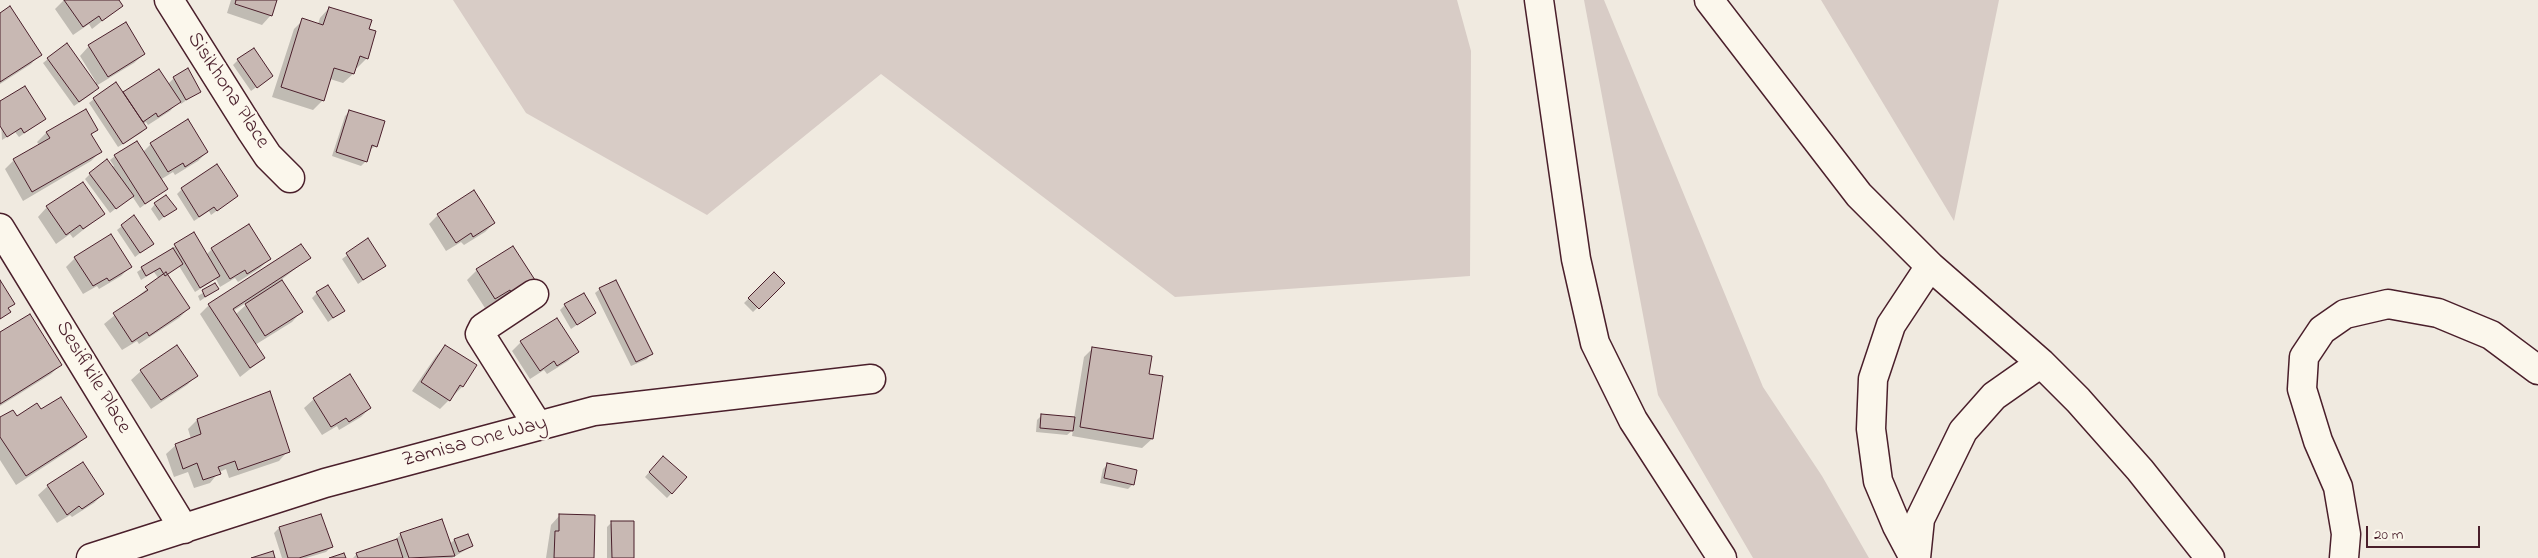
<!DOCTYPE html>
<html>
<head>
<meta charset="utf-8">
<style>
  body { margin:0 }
  #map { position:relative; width:2538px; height:558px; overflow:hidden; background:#f0eae0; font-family:"Indie Flower",sans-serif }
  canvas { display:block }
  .scale { position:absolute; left:2366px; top:526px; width:114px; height:22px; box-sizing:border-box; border:2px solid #4a1f2b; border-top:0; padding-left:6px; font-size:15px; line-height:18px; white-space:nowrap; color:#4a1f2b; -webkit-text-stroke:4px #fbf7ec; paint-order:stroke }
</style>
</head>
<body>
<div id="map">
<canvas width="2538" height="558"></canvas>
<div class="scale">20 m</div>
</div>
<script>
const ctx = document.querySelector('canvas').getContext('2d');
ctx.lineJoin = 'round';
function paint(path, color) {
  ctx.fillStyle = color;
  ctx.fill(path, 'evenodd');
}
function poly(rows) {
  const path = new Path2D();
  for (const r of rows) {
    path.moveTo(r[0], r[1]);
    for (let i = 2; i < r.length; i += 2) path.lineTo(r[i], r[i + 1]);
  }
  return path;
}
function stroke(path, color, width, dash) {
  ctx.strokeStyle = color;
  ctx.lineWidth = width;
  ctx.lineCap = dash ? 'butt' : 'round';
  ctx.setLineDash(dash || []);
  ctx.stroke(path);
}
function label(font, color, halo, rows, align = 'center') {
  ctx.font = font + ' "Indie Flower",sans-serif';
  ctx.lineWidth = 4.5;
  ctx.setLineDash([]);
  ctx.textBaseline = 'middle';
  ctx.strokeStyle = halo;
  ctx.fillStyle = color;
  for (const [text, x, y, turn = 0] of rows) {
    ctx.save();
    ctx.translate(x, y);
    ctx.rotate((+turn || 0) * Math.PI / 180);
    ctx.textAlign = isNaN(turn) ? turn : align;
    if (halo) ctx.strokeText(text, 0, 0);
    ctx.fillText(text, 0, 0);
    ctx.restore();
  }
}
paint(poly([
  [453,0,1457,0,1471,51,1470,276,1175,297,881,74,707,215,526,113],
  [1584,0,1604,0,1763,387,1822,476,1869,558,1753,558,1658,395],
  [1821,0,1999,0,1954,221]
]), '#d8ccc6');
paint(poly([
  [64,0,117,0,121,6,92,29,89,24,73,35,55,9],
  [231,0,276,0,271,15,262,25,227,13],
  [329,8,375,32,366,59,357,68,355,67,353,74,343,83,330,79,323,100,313,110,272,97,294,29,303,20,318,24,320,18],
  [0,14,40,54,31,64,0,84],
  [89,46,144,54,134,63,96,86,93,93,74,106,43,63,48,59,94,83,96,82,80,56],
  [238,60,271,76,251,91,233,65],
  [158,70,168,84,174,78,199,91,181,104,179,101,170,111,148,125,146,122,143,124,146,128,141,133,118,147,89,103,94,99,123,94],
  [0,102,45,119,19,137,15,132,2,140],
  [85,110,96,129,91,135,100,152,91,161,23,201,5,169,14,160,40,146,37,142,46,133],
  [350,111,376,146,369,150,366,161,361,166,332,156,345,116],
  [151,144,207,152,198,161,175,175,173,172,160,180,166,189,140,208,132,196,110,213,85,179,90,174,114,166,110,160,115,156,143,152],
  [182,189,237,196,211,215,209,211,194,221,177,194],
  [155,204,175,208,159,221,151,209],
  [47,207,103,214,73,238,70,234,56,244,38,217],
  [438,215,494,223,485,232,464,245,461,242,446,251,429,224],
  [122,226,152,244,135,257,117,230],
  [193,234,206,255,212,249,269,259,260,268,238,282,235,278,220,287,216,279,195,292,179,266,167,275,189,308,179,318,139,344,137,341,122,350,104,324,159,279,154,272,141,280,137,272],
  [368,240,384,266,358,284,342,259],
  [513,247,524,289,502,303,500,298,485,308,467,280,477,270],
  [75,258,130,267,121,276,99,289,97,286,83,294,66,267],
  [309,258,281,280,301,312,292,322,255,345,264,358,240,377,200,314,209,305],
  [246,303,247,304,235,315,233,311],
  [774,274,783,283,753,312,744,303],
  [215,285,217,289,200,301,198,296],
  [600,289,651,354,647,359,631,366,595,293],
  [317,293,343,311,328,322,312,298],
  [565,305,594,313,571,329,560,310],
  [0,334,60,365,51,374,0,406],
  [521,342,577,352,568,361,547,374,544,370,530,379,512,351],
  [445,346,476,366,462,387,440,409,412,391,436,356],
  [1093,348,1148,375,1152,439,1142,448,1072,436,1073,430,1067,435,1036,432,1037,420,1042,415,1074,418,1084,357],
  [141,371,196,376,187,385,151,409,131,380],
  [314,399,370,408,361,417,339,430,337,426,322,435,304,408],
  [40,411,85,437,76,446,16,485,0,460,0,419,17,418],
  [197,420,288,451,279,461,229,478,226,469,219,472,210,483,194,488,188,472,174,477,166,454,176,445,191,439,188,429],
  [658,462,686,478,667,498,645,477],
  [83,463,103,494,94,503,72,517,70,515,57,523,38,495,48,486],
  [1107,465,1133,484,1128,489,1100,483,1103,469],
  [320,515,331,547,326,552,306,558,282,558,274,533,279,528],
  [560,515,593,558,546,558,551,525],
  [612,522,633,558,607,558,607,527],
  [401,534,450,544,454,540,468,535,472,546,452,558,353,558,357,554,394,541]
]), '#0003');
const building = poly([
  [64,0,119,0,123,6,102,21,99,16,83,27,64,0],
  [236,0,277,0,272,16,235,4,236,0],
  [10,6,42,55,0,82,0,13,10,6],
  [329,7,372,20,369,29,376,31,368,59,360,56,354,74,334,68,324,101,281,87,302,18,323,25,329,7],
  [126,22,145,54,108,77,88,45,126,22],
  [67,43,99,88,79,102,47,58,67,43],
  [254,48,273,76,257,88,237,59,254,48],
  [188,68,201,92,186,100,173,77,188,68],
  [159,69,181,102,158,117,156,113,143,122,123,92,159,69],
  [116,82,147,128,123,144,93,98,116,82],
  [25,86,46,119,24,133,21,128,7,137,0,126,0,101,25,86],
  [86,109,98,130,91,134,102,152,32,192,13,159,50,138,46,132,86,109],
  [349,110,385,121,377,147,372,145,367,162,336,152,349,110],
  [188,119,208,152,185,167,183,163,168,172,150,143,188,119],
  [137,141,168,189,145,204,114,155,137,141],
  [107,159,134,196,116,209,89,173,107,159],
  [217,164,238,196,217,211,214,207,199,217,181,188,217,164],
  [83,182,105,214,83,229,80,225,66,235,46,206,83,182],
  [474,190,495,223,473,237,471,233,456,243,437,214,474,190],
  [166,195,177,209,164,217,154,203,166,195],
  [134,215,154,244,140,253,121,225,134,215],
  [249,224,271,259,247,274,245,270,230,279,211,248,249,224],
  [194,232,220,276,200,288,174,244,194,232],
  [111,234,132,267,109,281,107,278,93,286,74,257,111,234],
  [368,238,386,266,363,280,346,253,368,238],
  [301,244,311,258,233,309,265,358,250,368,208,304,301,244],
  [513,246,535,280,512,294,510,290,495,299,476,269,513,246],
  [173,248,183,264,165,276,160,268,146,276,141,267,173,248],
  [166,272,190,308,149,336,147,332,132,342,113,313,148,290,145,287,166,272],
  [774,272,785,283,759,309,748,298,774,272],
  [0,280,15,304,8,308,11,312,0,319,0,280],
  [282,280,303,312,265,336,245,304,282,280],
  [616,280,653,354,636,362,599,288,616,280],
  [215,283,219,289,205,297,202,290,215,283],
  [328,285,345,311,333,318,316,292,328,285],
  [584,293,596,313,577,325,564,304,584,293],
  [30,314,62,365,0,404,0,332,30,314],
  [557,318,579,352,557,366,554,361,540,371,520,341,557,318],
  [177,345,198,376,161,400,140,370,177,345],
  [445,345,477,365,463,387,460,385,450,401,421,382,445,345],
  [1092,347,1152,356,1149,374,1163,376,1153,439,1080,427,1092,347],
  [350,374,371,408,349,422,346,418,331,427,313,398,350,374],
  [270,391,290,452,238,470,235,461,218,467,221,474,203,480,197,463,183,469,175,444,201,434,197,419,270,391],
  [61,397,87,437,26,476,0,437,0,417,13,410,17,416,37,403,41,409,61,397],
  [1041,414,1075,417,1073,431,1040,428,1041,414],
  [663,456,687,477,672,494,649,472,663,456],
  [83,462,104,494,82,509,79,506,67,515,47,485,83,462],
  [1107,463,1137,470,1134,485,1104,478,1107,463],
  [321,514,333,547,299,558,288,558,279,527,321,514],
  [559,514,595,515,594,558,554,558,555,531,559,531,559,514],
  [442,519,455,556,409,558,400,533,442,519],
  [611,521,634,521,634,558,612,558,611,521],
  [468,534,473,546,459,552,454,539,468,534],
  [397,539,403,558,358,558,356,553,397,539],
  [273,551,275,558,251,558,273,551],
  [344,553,346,558,329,558,344,553]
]);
paint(building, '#c8b8b3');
stroke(building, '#4a1f2b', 1);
const minor = poly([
  [169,0,252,132,268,156,290,178],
  [1539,0,1576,259,1595,343,1633,420,1722,558],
  [1709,0,1859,195,1930,266,2041,363,2078,400,2140,470,2210,558],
  [0,228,184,529],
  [534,294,483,328,480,334,538,426],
  [91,558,325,483,594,411,871,379],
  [1914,558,1897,526,1878,481,1871,429,1873,379,1891,325,1930,266],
  [1916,558,1920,519,1963,431,1994,396,2041,363],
  [2344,558,2346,534,2338,487,2318,441,2302,389,2304,357,2322,330,2345,314,2388,304,2438,313,2491,335,2538,370]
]);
stroke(minor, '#4a1f2b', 31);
stroke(minor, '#fbf7ec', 28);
label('21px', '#4a1f2b', '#fbf7ec', [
  ["Sisikhona Place",227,91,57],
  ["Sesifikile Place",92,378,59],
  ["Zamisa One Way",475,443,-15]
]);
</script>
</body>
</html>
